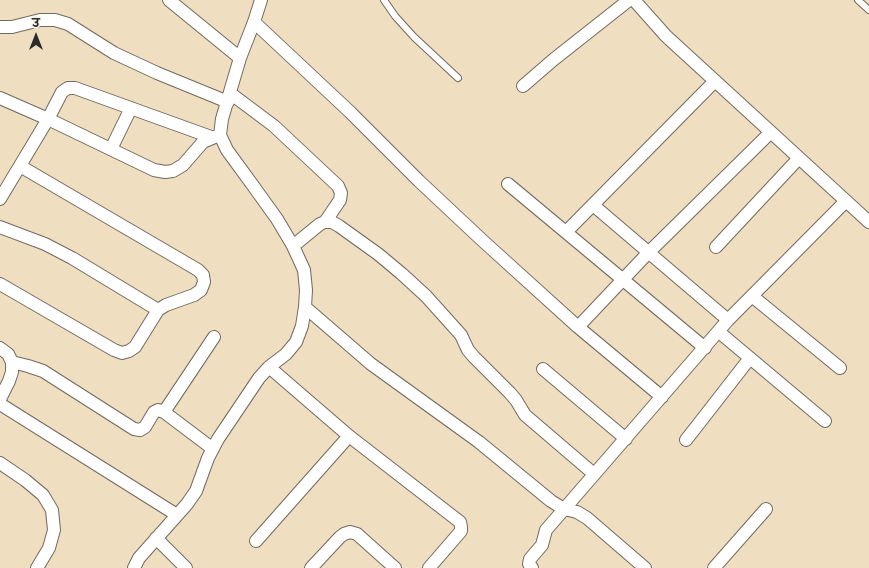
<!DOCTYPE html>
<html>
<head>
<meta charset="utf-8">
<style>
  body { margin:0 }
  #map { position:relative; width:869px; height:568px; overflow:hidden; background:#efdfc0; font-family:Mynerve,"Playpen Sans Deva",sans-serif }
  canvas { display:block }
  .north { position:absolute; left:16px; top:16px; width:40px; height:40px; -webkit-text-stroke:3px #f7f3e8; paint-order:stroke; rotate:0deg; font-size:11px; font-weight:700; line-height:16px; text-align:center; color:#2b2b2b }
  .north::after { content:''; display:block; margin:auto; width:14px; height:18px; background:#2b2b2b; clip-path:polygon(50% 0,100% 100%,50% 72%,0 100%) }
</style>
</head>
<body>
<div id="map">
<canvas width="869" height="568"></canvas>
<div class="north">उ</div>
</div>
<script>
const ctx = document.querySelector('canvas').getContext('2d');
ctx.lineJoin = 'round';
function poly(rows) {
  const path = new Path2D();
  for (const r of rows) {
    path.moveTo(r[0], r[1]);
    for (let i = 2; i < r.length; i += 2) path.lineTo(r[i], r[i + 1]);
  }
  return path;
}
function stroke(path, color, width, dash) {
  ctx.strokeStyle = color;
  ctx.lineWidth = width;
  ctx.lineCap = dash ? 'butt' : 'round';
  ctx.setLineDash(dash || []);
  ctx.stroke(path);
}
const service = poly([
  [384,0,395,16,414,37,458,78],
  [858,0,869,10]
]);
const minor = poly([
  [169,0,240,58],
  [634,0,666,36,869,222],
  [254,22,350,112,419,181,483,241,578,327,662,397],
  [0,27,12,27,40,20,55,20,68,24,114,53,157,73,228,102],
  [523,86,553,60,629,0],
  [230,93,274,126,338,186,341,193,340,200,325,222],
  [0,98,48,119,154,170,165,172,173,171,183,165,203,142,217,136],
  [111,149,131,108],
  [508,184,705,348],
  [0,199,48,119,62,92,68,88,75,88,211,137],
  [593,205,728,320],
  [0,227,45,244,72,258,158,310],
  [566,232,715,81],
  [293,246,320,224,325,222,332,222,339,226,378,254,402,274,426,296,461,335,468,350,474,357,510,393,516,400,525,415,594,474],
  [716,247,799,158],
  [0,284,114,350,122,353,129,351,135,347,158,310,166,305,194,295,201,290,204,282,203,275,198,270,20,166],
  [752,296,840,368],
  [305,307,371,364,479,442,551,501,564,509,577,512,587,518,645,568],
  [578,327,648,253,770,133],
  [719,332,825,421],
  [0,348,8,354,12,362,12,372,9,381,0,399],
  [12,362,28,366,43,371,134,429,140,430,145,427,154,412,158,410,164,412,213,449],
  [269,367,349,436,460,522,461,527,461,531,429,568],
  [543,369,626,439],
  [0,404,177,515],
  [164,412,214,337],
  [686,440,750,358],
  [0,463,25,480,43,495,52,510,54,530,49,548,37,568],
  [156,538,186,568],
  [256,541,349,436],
  [134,568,139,558,187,504,196,491,208,458,218,439,259,378,269,367,286,354,296,342,302,326,305,307,306,290,304,270,293,246,277,219,254,187,227,150,220,135,222,119,240,58,254,22,261,0],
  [311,568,340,537,344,534,350,532,357,534,395,568],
  [532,568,529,564,530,559,542,545,546,530,728,320,846,201],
  [714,568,766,509]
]);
stroke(service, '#706a5f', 8);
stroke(minor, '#706a5f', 14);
stroke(service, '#fff', 6);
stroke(minor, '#fff', 12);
</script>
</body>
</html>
